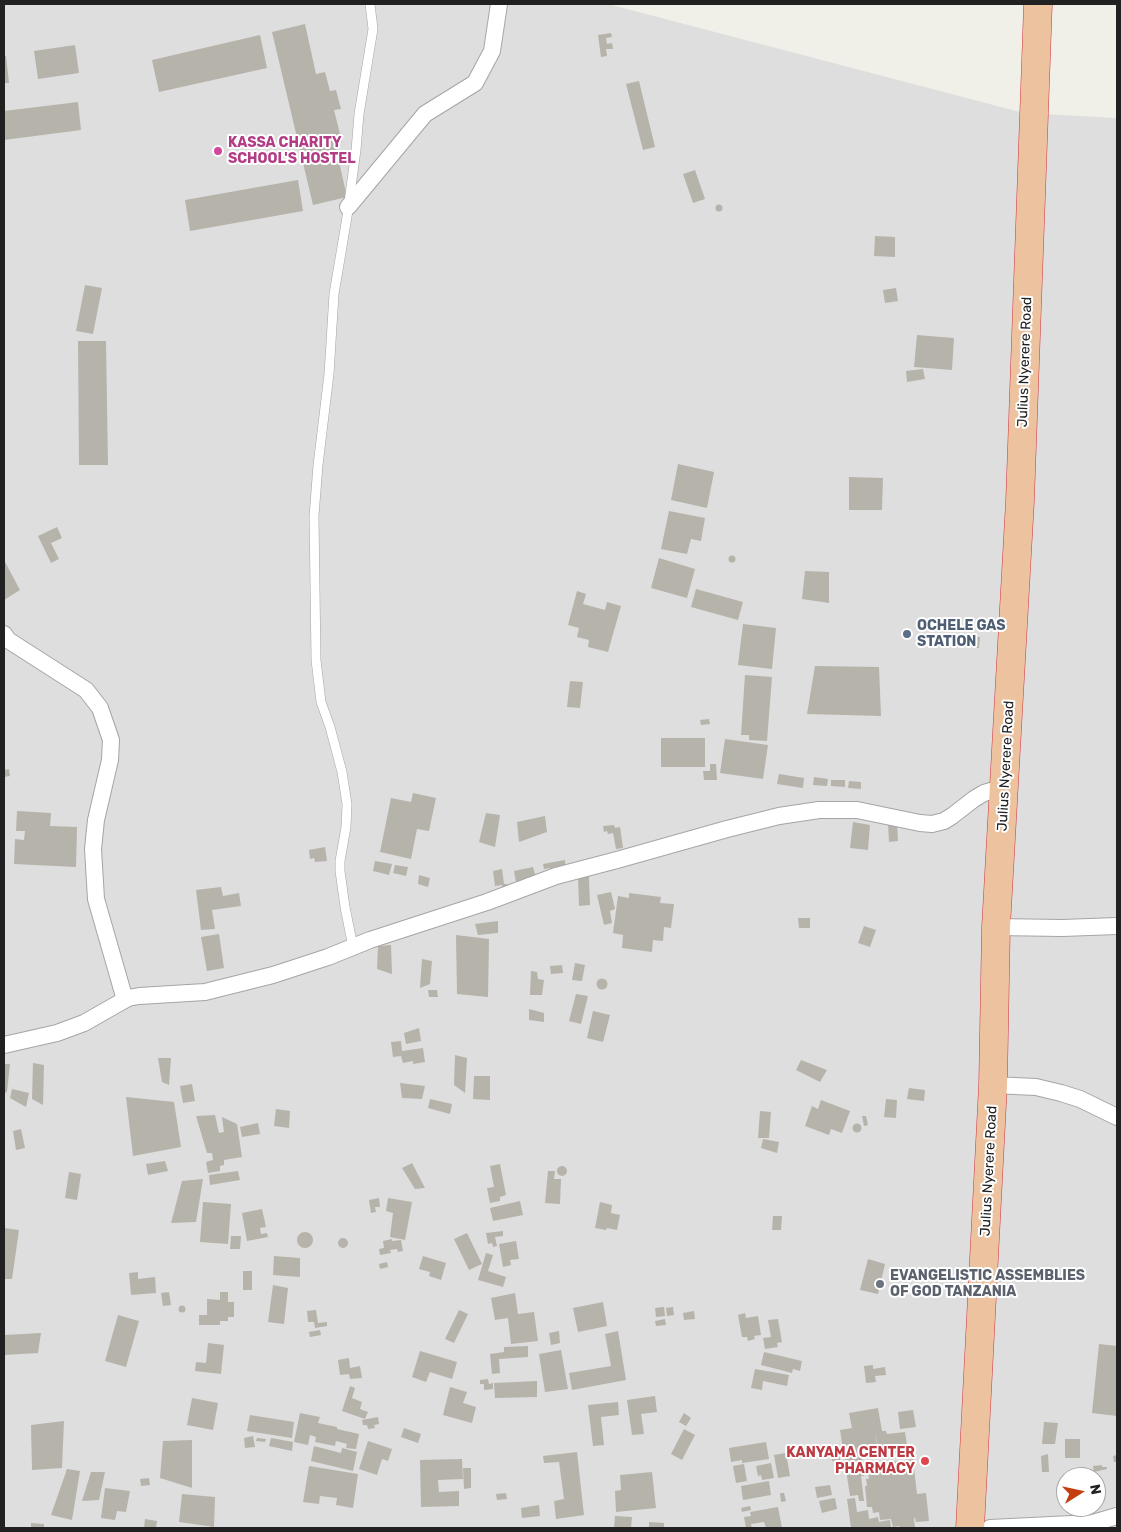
<!DOCTYPE html>
<html>
<head>
<meta charset="utf-8">
<style>
  body { margin:0 }
  #map { position:relative; width:1121px; height:1532px; overflow:hidden; background:#f0f0e8; font-family:Rubik,sans-serif }
  canvas { display:block }
  .frame { position:absolute; inset:0; border:5px solid #212121; pointer-events:none }
  .north { position:absolute; left:1056px; top:1467px; width:50px; height:50px; box-sizing:border-box; background:#fff; border:1px solid #a6a6a6; border-radius:50%; rotate:80deg; font-size:14px; font-weight:700; line-height:20px; text-align:center; color:#212121 }
  .north::after { content:''; display:block; margin:auto; width:18px; height:22px; background:#c33f0f; clip-path:polygon(50% 0,100% 100%,50% 72%,0 100%) }
</style>
</head>
<body>
<div id="map">
<canvas width="1121" height="1532"></canvas>
<div class="frame"></div>
<div class="north">N</div>
</div>
<script>
const ctx = document.querySelector('canvas').getContext('2d');
ctx.lineJoin = 'round';
function paint(path, color) {
  ctx.fillStyle = color;
  ctx.fill(path, 'evenodd');
}
function poly(rows) {
  const path = new Path2D();
  for (const r of rows) {
    if (r.length === 3) {
      path.moveTo(r[0] + r[2], r[1]);
      path.arc(r[0], r[1], r[2], 0, 2 * Math.PI);
      continue;
    }
    path.moveTo(r[0], r[1]);
    for (let i = 2; i < r.length; i += 2) path.lineTo(r[i], r[i + 1]);
  }
  return path;
}
function stroke(path, color, width, dash) {
  ctx.strokeStyle = color;
  ctx.lineWidth = width;
  ctx.lineCap = dash ? 'butt' : 'round';
  ctx.setLineDash(dash || []);
  ctx.stroke(path);
}
function label(font, color, halo, rows, align = 'center') {
  ctx.font = font + ' Rubik,sans-serif';
  ctx.lineWidth = 4;
  ctx.setLineDash([]);
  ctx.textBaseline = 'middle';
  ctx.strokeStyle = halo;
  ctx.fillStyle = color;
  for (const [text, x, y, turn = 0] of rows) {
    ctx.save();
    ctx.translate(x, y);
    ctx.rotate((+turn || 0) * Math.PI / 180);
    ctx.textAlign = isNaN(turn) ? turn : align;
    if (halo) ctx.strokeText(text, 0, 0);
    ctx.fillText(text, 0, 0);
    ctx.restore();
  }
}
paint(poly([
  [4,4,608,4,1024,113,1117,118,1117,1528,4,1528],
  [1066,1477,1096,1477,1096,1507,1066,1507]
]), '#dfdede');
paint(poly([
  [305,24,316,74,325,72,330,91,336,90,341,109,334,110,342,142,335,144,347,197,313,205,272,32],
  [611,33,612,37,606,38,607,44,612,43,613,49,606,49,607,56,601,57,598,35],
  [260,35,267,68,159,92,152,60],
  [75,45,79,73,38,79,34,51],
  [4,56,6,56,9,83,4,83],
  [639,81,655,147,643,150,626,84],
  [78,102,81,130,4,140,4,111],
  [695,170,705,199,693,203,683,174],
  [298,180,303,211,190,231,185,200],
  [719,208,3.5],
  [875,236,895,237,895,257,874,256],
  [85,285,102,288,93,334,76,331],
  [896,288,898,301,885,303,883,290],
  [917,335,954,338,952,370,914,367],
  [78,341,106,341,108,465,79,465],
  [923,369,925,379,907,382,906,371],
  [678,464,714,472,707,508,671,500],
  [849,477,883,478,882,510,849,510],
  [669,511,705,518,701,541,691,539,687,554,661,549],
  [57,527,62,538,51,543,59,559,51,563,38,536],
  [732,559,3.5],
  [659,558,695,569,687,598,651,588],
  [4,560,20,590,4,600],
  [805,571,829,572,829,603,802,599],
  [696,589,743,602,738,620,691,607],
  [577,591,586,594,583,604,605,610,607,602,621,606,608,652,588,647,589,640,577,637,579,628,568,625],
  [743,624,776,628,772,669,738,665],
  [959,636,980,637,979,648,958,646],
  [815,666,879,667,881,716,807,714],
  [745,675,772,677,767,741,749,740,749,735,741,735],
  [570,681,583,682,580,708,567,707],
  [709,719,710,724,701,725,700,720],
  [661,738,705,738,705,767,661,767],
  [725,739,768,745,763,779,720,773],
  [710,764,716,764,717,780,704,780,703,771,710,771],
  [9,769,10,776,4,777,4,770],
  [779,774,804,778,803,788,777,784],
  [814,777,828,779,827,786,813,785],
  [831,780,845,780,845,787,831,786],
  [849,781,861,782,861,789,848,788],
  [413,793,436,798,429,831,417,829,411,859,380,852,391,798,411,802],
  [17,811,51,813,50,826,77,827,76,867,14,864,15,839,24,840,25,831,16,831],
  [486,813,500,815,495,847,479,842],
  [545,816,547,832,519,842,517,822],
  [853,822,870,825,868,850,850,848],
  [888,823,897,823,898,841,889,842],
  [614,825,615,828,620,827,623,848,616,849,613,833,608,834,607,831,604,832,603,826],
  [325,847,327,861,315,862,314,858,310,859,309,850],
  [565,860,566,869,550,872,550,868,544,869,543,864],
  [375,861,392,864,389,875,373,871],
  [395,865,408,867,406,876,393,873],
  [533,867,536,878,516,882,514,871],
  [502,869,504,884,507,884,508,890,503,891,502,885,495,886,493,871],
  [419,875,430,878,428,887,418,884],
  [578,877,589,877,590,905,579,906],
  [221,887,223,896,239,893,241,906,212,910,215,929,201,930,196,890],
  [611,892,615,909,610,911,612,923,604,925,597,895],
  [629,893,661,897,660,903,674,904,671,928,664,927,663,941,653,940,652,952,622,948,623,935,613,933,618,896,629,898],
  [798,918,810,918,810,928,799,928],
  [498,921,498,933,478,935,475,924],
  [864,926,876,930,870,947,858,943],
  [219,934,224,968,207,971,201,937],
  [456,935,489,939,488,997,457,994],
  [391,945,392,974,377,969,378,946],
  [422,959,432,961,430,984,420,988],
  [575,963,585,965,582,981,572,980],
  [562,965,563,973,551,974,550,966],
  [531,971,537,972,538,979,544,980,542,995,530,995],
  [602,984,5.5],
  [428,990,437,990,438,997,429,997],
  [576,994,588,996,581,1024,569,1021],
  [529,1009,544,1013,544,1022,529,1020],
  [593,1011,610,1015,603,1042,587,1038],
  [419,1028,421,1041,406,1044,404,1033],
  [401,1041,402,1051,423,1048,425,1062,413,1064,413,1061,403,1063,401,1056,393,1057,391,1042],
  [455,1055,467,1058,465,1093,454,1085],
  [158,1058,171,1058,169,1085,162,1082],
  [801,1060,827,1070,820,1082,796,1070],
  [33,1063,44,1065,43,1105,32,1099],
  [4,1064,10,1064,7,1092,4,1093],
  [474,1076,490,1076,490,1100,473,1099],
  [400,1083,425,1086,422,1099,402,1098],
  [192,1084,195,1101,183,1103,180,1086],
  [909,1088,925,1090,924,1101,907,1099],
  [12,1089,29,1093,26,1107,10,1098],
  [126,1097,174,1102,181,1147,133,1156],
  [430,1099,452,1104,450,1114,428,1108],
  [886,1099,897,1100,896,1118,884,1117],
  [821,1100,850,1111,842,1133,831,1129,829,1135,805,1126,812,1106,818,1109],
  [276,1109,290,1111,289,1128,274,1126],
  [760,1111,771,1112,769,1138,758,1138],
  [215,1115,219,1133,224,1132,222,1117,237,1124,242,1157,224,1160,224,1165,220,1166,220,1171,208,1173,206,1162,213,1160,212,1153,207,1153,196,1116],
  [862,1116,866,1116,868,1125,864,1126],
  [258,1123,260,1134,242,1137,240,1127],
  [857,1128,4.5],
  [21,1129,25,1148,16,1150,13,1131],
  [763,1139,779,1142,777,1153,761,1148],
  [165,1161,168,1171,148,1175,146,1164],
  [412,1163,425,1188,415,1189,402,1168],
  [500,1164,506,1195,500,1197,500,1201,490,1203,487,1188,494,1187,490,1166],
  [562,1171,5],
  [238,1171,240,1180,210,1185,209,1175],
  [548,1171,555,1171,554,1179,561,1179,560,1204,545,1203],
  [69,1172,81,1174,77,1200,65,1198],
  [203,1179,196,1222,171,1223,182,1181],
  [379,1198,380,1207,375,1207,376,1212,371,1213,369,1200],
  [388,1198,412,1202,405,1240,390,1237,393,1213,386,1211],
  [520,1201,523,1215,493,1221,490,1208],
  [203,1202,231,1204,228,1244,200,1242],
  [600,1202,612,1205,611,1213,620,1215,617,1230,607,1228,606,1230,595,1228],
  [262,1209,266,1227,260,1228,261,1234,267,1233,268,1237,247,1241,242,1213],
  [773,1216,782,1216,781,1230,772,1230],
  [4,1228,19,1230,12,1279,4,1279],
  [503,1231,503,1236,495,1237,497,1246,493,1247,492,1243,488,1244,486,1233],
  [305,1240,8],
  [467,1233,482,1264,469,1270,454,1239],
  [231,1236,241,1236,240,1249,230,1249],
  [343,1243,5],
  [392,1239,392,1241,401,1240,403,1251,398,1252,397,1249,390,1250,391,1253,380,1255,379,1249,384,1248,383,1241],
  [516,1241,519,1259,510,1260,511,1265,503,1267,499,1244],
  [486,1253,493,1255,488,1271,506,1277,503,1287,478,1280],
  [274,1256,300,1258,300,1277,273,1275],
  [423,1256,446,1263,441,1280,429,1276,430,1272,419,1269],
  [868,1259,885,1264,878,1294,860,1290],
  [387,1262,388,1267,380,1269,379,1264],
  [243,1271,252,1271,252,1290,243,1290],
  [138,1272,138,1279,155,1277,156,1293,131,1295,129,1273],
  [273,1285,288,1288,284,1324,268,1322],
  [169,1292,171,1305,163,1306,161,1293],
  [220,1292,228,1292,228,1302,234,1302,234,1317,228,1317,228,1321,220,1321,220,1325,199,1325,199,1315,207,1315,207,1299,220,1300],
  [515,1293,518,1314,534,1312,538,1341,511,1344,508,1318,495,1320,491,1298],
  [603,1302,607,1326,578,1332,573,1308],
  [182,1309,3.5],
  [664,1307,665,1316,656,1317,655,1308],
  [673,1307,674,1315,667,1316,666,1308],
  [316,1310,318,1323,327,1322,327,1326,315,1328,314,1322,308,1322,307,1311],
  [459,1310,468,1314,454,1343,445,1339],
  [694,1311,695,1319,684,1320,683,1313],
  [745,1313,746,1318,758,1316,761,1335,754,1336,755,1339,748,1341,747,1337,742,1337,738,1315],
  [118,1315,139,1321,126,1367,105,1361],
  [665,1319,666,1325,656,1326,655,1321],
  [778,1319,782,1342,777,1343,778,1347,765,1349,763,1338,771,1337,768,1320],
  [320,1330,321,1335,310,1337,309,1332],
  [559,1331,560,1343,551,1345,549,1333],
  [618,1331,626,1380,572,1390,569,1373,611,1366,605,1334],
  [41,1333,38,1353,4,1355,4,1335],
  [208,1343,224,1345,221,1374,195,1371,196,1362,206,1363],
  [1099,1344,1117,1346,1117,1416,1092,1413],
  [528,1346,528,1357,499,1359,500,1373,492,1374,490,1354,504,1352,504,1347],
  [561,1350,568,1389,545,1392,539,1354],
  [420,1351,457,1362,452,1379,430,1372,426,1382,412,1377],
  [764,1352,802,1361,800,1371,793,1369,792,1373,761,1365],
  [349,1358,350,1368,360,1366,362,1378,350,1379,349,1374,340,1375,338,1360],
  [873,1365,873,1369,885,1367,886,1375,875,1376,876,1382,866,1383,864,1366],
  [755,1369,789,1375,787,1386,763,1381,762,1390,751,1388],
  [488,1379,489,1384,493,1383,493,1389,484,1390,484,1384,480,1384,480,1380],
  [537,1381,537,1397,495,1398,494,1383],
  [350,1386,355,1388,352,1398,362,1402,360,1409,368,1412,365,1419,342,1411],
  [450,1387,467,1392,463,1403,476,1407,472,1423,443,1415],
  [655,1396,657,1412,641,1414,644,1434,632,1435,627,1400],
  [192,1398,218,1403,213,1430,187,1425],
  [618,1402,619,1415,601,1417,604,1445,593,1446,588,1405],
  [878,1408,882,1431,886,1431,887,1434,905,1432,908,1452,880,1456,875,1432,879,1456,862,1458,864,1476,861,1476,864,1501,859,1501,858,1495,850,1496,840,1430,852,1428,849,1413],
  [913,1410,916,1427,900,1429,898,1412],
  [300,1413,320,1417,318,1423,337,1427,337,1429,359,1434,356,1449,346,1448,347,1444,336,1441,335,1446,315,1442,316,1437,310,1435,308,1445,294,1442],
  [684,1413,691,1418,686,1426,679,1422],
  [250,1415,294,1422,292,1438,247,1431],
  [378,1417,379,1424,374,1425,375,1428,368,1429,367,1425,363,1425,362,1420],
  [64,1421,62,1468,32,1470,31,1425],
  [1044,1422,1058,1423,1055,1444,1042,1444],
  [404,1428,421,1434,418,1443,401,1437],
  [684,1429,695,1435,682,1460,671,1454],
  [253,1436,255,1447,245,1448,244,1438],
  [257,1438,266,1439,265,1442,256,1441],
  [271,1438,293,1442,292,1451,269,1446],
  [1065,1439,1080,1439,1080,1458,1065,1458],
  [192,1440,192,1488,160,1478,163,1441],
  [368,1441,392,1449,388,1461,382,1459,377,1475,359,1469],
  [766,1442,769,1459,742,1463,742,1460,731,1462,729,1448],
  [314,1446,341,1453,342,1448,357,1452,353,1471,311,1461],
  [839,1450,840,1460,832,1461,830,1451],
  [577,1452,584,1515,556,1519,554,1501,564,1499,559,1462,544,1463,543,1456],
  [786,1453,790,1476,778,1478,774,1455],
  [1048,1454,1049,1472,1042,1472,1041,1456],
  [1117,1455,1117,1462,1114,1462,1113,1456],
  [462,1459,463,1479,438,1480,439,1492,459,1491,459,1506,421,1507,420,1460],
  [913,1459,917,1494,926,1493,929,1521,916,1522,915,1518,914,1518,915,1528,900,1528,899,1526,893,1527,891,1519,880,1520,879,1512,873,1513,872,1507,867,1507,865,1486,867,1486,866,1479,869,1479,867,1465],
  [771,1463,774,1478,762,1480,761,1475,758,1476,756,1466],
  [744,1464,747,1481,736,1483,733,1466],
  [1102,1465,1102,1467,1107,1467,1107,1469,1094,1472,1093,1466],
  [309,1466,358,1474,353,1508,336,1505,337,1498,320,1496,319,1504,303,1502],
  [463,1468,471,1468,471,1488,464,1489],
  [1080,1468,1081,1475,1077,1476,1075,1469],
  [67,1469,80,1471,72,1520,51,1515],
  [91,1472,105,1472,99,1500,82,1501],
  [652,1472,656,1508,616,1512,615,1491,621,1490,620,1475],
  [149,1478,150,1485,141,1486,140,1479],
  [769,1481,771,1495,743,1500,741,1486],
  [830,1485,832,1495,817,1498,815,1487],
  [105,1488,130,1491,126,1512,117,1511,115,1520,101,1518],
  [506,1493,507,1499,497,1500,496,1494],
  [780,1493,784,1493,786,1501,781,1502],
  [182,1494,215,1497,214,1527,179,1522],
  [835,1498,837,1509,822,1513,819,1501],
  [855,1498,857,1512,868,1510,869,1519,878,1517,879,1522,890,1520,891,1528,851,1528,847,1499],
  [539,1505,540,1516,522,1518,521,1508],
  [750,1506,751,1510,742,1512,741,1508],
  [778,1507,782,1528,766,1528,764,1522,751,1524,752,1528,746,1528,744,1517,751,1516,750,1512],
  [615,1516,632,1517,631,1528,614,1528],
  [145,1519,157,1521,156,1528,144,1528],
  [649,1522,664,1523,664,1528,649,1528],
  [31,1523,44,1524,44,1528,31,1528]
]), '#b6b3ab');
const service = poly([
  [353,947,345,907,340,871,340,861,346,827,347,804,342,772,330,727,321,702,316,660,314,516,318,465,329,374,334,294,347,217,356,150,359,114,373,29,370,4]
]);
const minor = poly([
  [348,207,425,114,475,83,492,51,499,4],
  [4,634,8,640,86,690,100,708,111,740,110,760,96,820,93,849,96,899,125,1000],
  [996,927,1062,928,1117,926],
  [4,1045,57,1033,84,1023,128,998,139,996,205,992,273,975,328,957,370,940,487,902,556,876,617,860,727,829,779,816,819,810,857,810,920,823,932,824,944,821,952,816,974,799,984,793,1005,787],
  [993,1085,1036,1087,1061,1093,1080,1099,1117,1117],
  [990,1528,1093,1523,1117,1516]
]);
const trunk = poly([
  [970,1528,993,1085,996,927,1020,501,1038,4]
]);
stroke(service, '#a5a5a5', 10);
stroke(minor, '#a5a5a5', 18);
stroke(trunk, '#cf3440', 29);
stroke(service, '#fff', 9);
stroke(minor, '#fff', 16);
stroke(trunk, '#ecc29f', 28);
for (const [x, y, r, color] of [
  [218,151,5,"#d1479c"],
  [907,634,5,"#5c6f8a"],
  [880,1284,5,"#6b7280"],
  [925,1461,5,"#e0444e"]
]) {
  const dot = new Path2D();
  dot.arc(x, y, r, 0, 2 * Math.PI);
  ctx.fillStyle = color;
  ctx.fill(dot);
  stroke(dot, '#fff', 2);
}
label('bold 14px', '#b23c85', '#fff', [
  ["KASSA CHARITY",228,143],
  ["SCHOOL'S HOSTEL",228,159]
], 'left');
label('14px', '#212121', '#fff', [
  ["Julius Nyerere Road",1025,362,-88],
  ["Julius Nyerere Road",1006,766,-87],
  ["Julius Nyerere Road",989,1171,-87]
]);
label('bold 14px', '#4e5e75', '#fff', [
  ["OCHELE GAS",917,626],
  ["STATION",917,642]
], 'left');
label('bold 14px', '#5b616d', '#fff', [
  ["EVANGELISTIC ASSEMBLIES",890,1276],
  ["OF GOD TANZANIA",890,1292]
], 'left');
label('bold 14px', '#be3a42', '#fff', [
  ["KANYAMA CENTER",915,1453],
  ["PHARMACY",915,1469]
], 'right');
</script>
</body>
</html>
